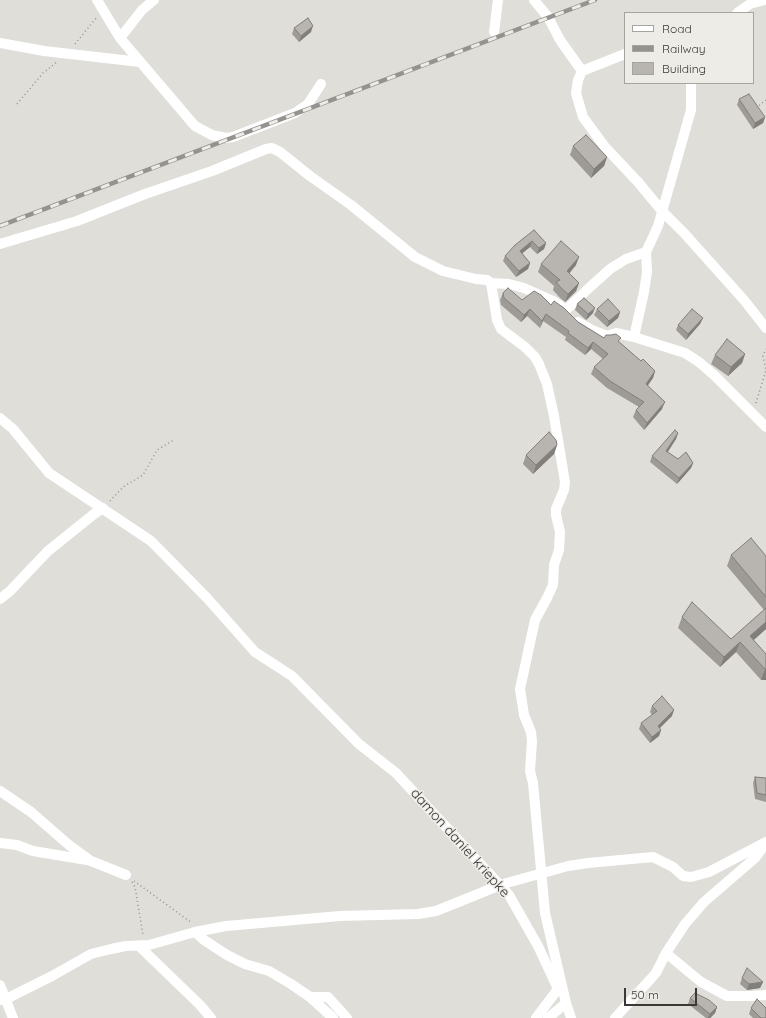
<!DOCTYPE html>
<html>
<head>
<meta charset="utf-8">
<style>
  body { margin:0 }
  #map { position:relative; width:766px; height:1018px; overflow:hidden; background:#e0ded9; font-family:Quicksand,sans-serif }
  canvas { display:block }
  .legend { position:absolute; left:624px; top:12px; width:130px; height:72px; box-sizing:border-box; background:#edece6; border:1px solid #a5a4a0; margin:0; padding:5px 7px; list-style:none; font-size:12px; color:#3a3937 }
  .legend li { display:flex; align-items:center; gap:8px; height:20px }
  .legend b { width:20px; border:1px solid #a5a4a0 }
  .scale { position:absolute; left:624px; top:988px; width:73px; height:18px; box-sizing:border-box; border:2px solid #3a3937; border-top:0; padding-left:5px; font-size:12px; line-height:14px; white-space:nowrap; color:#3a3937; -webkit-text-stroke:3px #edece6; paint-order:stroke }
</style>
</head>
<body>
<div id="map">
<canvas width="766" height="1018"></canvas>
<ul class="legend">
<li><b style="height:5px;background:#fff"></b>Road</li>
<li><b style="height:5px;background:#959390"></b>Railway</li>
<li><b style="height:11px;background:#b8b4b0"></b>Building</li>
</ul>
<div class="scale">50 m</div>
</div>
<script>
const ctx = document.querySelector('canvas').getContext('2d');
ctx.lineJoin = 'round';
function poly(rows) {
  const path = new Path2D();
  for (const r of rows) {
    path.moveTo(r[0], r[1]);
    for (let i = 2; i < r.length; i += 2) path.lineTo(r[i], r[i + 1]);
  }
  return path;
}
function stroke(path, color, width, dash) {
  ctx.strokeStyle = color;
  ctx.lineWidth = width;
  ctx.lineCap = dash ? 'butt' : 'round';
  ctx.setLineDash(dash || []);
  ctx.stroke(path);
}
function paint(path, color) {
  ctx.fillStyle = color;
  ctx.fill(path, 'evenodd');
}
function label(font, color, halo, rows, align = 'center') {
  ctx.font = font + ' Quicksand,sans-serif';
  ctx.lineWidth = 3;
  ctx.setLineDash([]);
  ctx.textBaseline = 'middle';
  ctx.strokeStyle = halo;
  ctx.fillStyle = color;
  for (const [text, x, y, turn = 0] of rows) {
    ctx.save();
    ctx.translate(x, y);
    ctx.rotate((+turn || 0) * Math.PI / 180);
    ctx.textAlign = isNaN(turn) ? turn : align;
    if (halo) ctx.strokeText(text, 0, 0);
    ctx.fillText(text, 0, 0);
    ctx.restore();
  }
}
stroke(poly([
  [75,44,97,17],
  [17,104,43,73,57,62],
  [756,108,766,100],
  [756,403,766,370,763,356,766,349],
  [110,501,123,487,143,475,157,450,174,440],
  [134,881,192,923],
  [132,882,135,887,143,935]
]), '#94928e', 1.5, [1, 3]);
stroke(poly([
  [97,0,120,38,154,78,195,126,212,135,226,138,233,137,295,113,308,104,321,84],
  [534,0,548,17,560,40,582,71],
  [737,13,750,4,764,0],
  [494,32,498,0],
  [120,38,142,10,154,0],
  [0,43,44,51,140,62],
  [625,54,582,71,578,80,576,93,583,117,605,147,638,182,662,211,684,233,744,300,766,328],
  [0,244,77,221,145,194,212,171,266,149,272,148,280,152,310,176,351,205,415,257,443,271,476,279,487,280,491,283,497,320,501,329,525,347,535,357,539,364,547,384,554,416,565,482,564,490,556,509,556,515,560,532,559,550,554,565,553,585,547,598,535,620,520,689,524,715,531,732,532,741,530,771,533,783,545,913,566,1003,571,1018],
  [491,283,509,284,524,288,553,301,565,309],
  [566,310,589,288,610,269,626,259,646,252],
  [578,322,594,331,607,336,616,333,634,337,685,353,699,362,715,376,766,427],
  [634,337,644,292,647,272,646,252,658,226,691,110,691,83],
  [0,418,13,429,49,473,151,541,207,598,255,652,292,676,359,744,396,773,509,895,538,946,558,989,536,1018],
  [0,599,10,591,48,551,94,514,103,508],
  [0,791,31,812,69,845,91,861,126,875],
  [0,843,17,845,33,851,87,860],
  [195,932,204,940,227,955,245,964,269,971,291,984,310,997,333,1018],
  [139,946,200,1005,211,1018],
  [666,953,701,982,727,996,751,996,766,995],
  [0,985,13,1018],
  [310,997,328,997,347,1018],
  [0,1000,6,999,52,976,91,954,111,949,126,946,149,945,195,932,226,926,340,916,418,914,436,911,503,884,568,866,588,863,653,857,673,867,683,876,691,877,709,872,766,842],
  [548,1018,566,1003],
  [615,1018,656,973,666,953,685,924,704,902,755,858,761,850,764,843]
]), '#fff', 10);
const rail = poly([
  [0,226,595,0]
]);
stroke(rail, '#959390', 4.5);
stroke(rail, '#edece6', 3, [9]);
paint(poly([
  [294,28,311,32,299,42,292,34],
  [739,99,765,117,763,123,753,129,737,105],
  [573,146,607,157,604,166,591,178,570,155],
  [534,230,546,243,544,249,537,254,530,247,522,253,530,263,528,269,516,277,503,261,505,256],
  [541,264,576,265,569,274,579,283,576,291,565,302,559,297,553,290,554,286,538,272],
  [503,293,522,300,551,305,604,338,619,342,641,361,655,371,653,378,648,385,662,409,644,430,633,417,636,410,639,407,607,388,591,374,594,367,603,359,591,349,585,355,565,340,566,337,543,321,540,328,527,316,521,322,501,305,500,300],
  [577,304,593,313,586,320,575,310],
  [597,309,620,312,618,318,607,327,594,315],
  [703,318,700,324,686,340,676,330,678,325],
  [745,354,742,363,728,376,711,364,715,355],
  [678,433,676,439,668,452,678,459,693,463,691,468,677,484,650,462,652,456],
  [557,445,554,454,533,474,523,464,526,455],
  [731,555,766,556,766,629,753,640,766,654,766,680,761,680,736,652,720,667,678,628,682,617,731,639,764,610,727,566],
  [652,706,672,716,659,728,661,730,659,736,650,743,639,729,641,723,652,715,650,712],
  [755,777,766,778,766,802,755,799,753,783],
  [742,978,763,982,760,988,747,990,740,984],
  [690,998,717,1007,715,1013,710,1018,706,1018,688,1004],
  [751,1008,766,1018,753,1018,749,1014]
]), '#9e9b97');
paint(poly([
  [313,26,311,32,299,42,301,36],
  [765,117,763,123,753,129,755,123],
  [607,157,604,166,591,178,594,169],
  [532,241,530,247,518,257,520,251],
  [546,243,544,249,537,254,539,248],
  [579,257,576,265,564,279,567,271],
  [530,263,528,269,516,277,519,271],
  [579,283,576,291,565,302,568,294],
  [595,308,593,313,586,320,588,314],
  [530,309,527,316,521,322,524,315],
  [620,312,618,318,607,327,609,321],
  [546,314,540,328,542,321],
  [703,318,700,324,686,340,688,334],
  [593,342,591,349,585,355,588,348],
  [745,354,742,363,728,376,731,367],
  [655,371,653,378,644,391,646,384],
  [665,402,662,409,644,430,647,423],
  [678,433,676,439,664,457,666,451],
  [557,445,554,454,533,474,536,465],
  [693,463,691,468,677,484,679,478],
  [766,622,766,629,746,647,750,636],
  [740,642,736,652,720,667,724,657],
  [765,669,766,669,766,680,761,680],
  [674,710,672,716,656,732,658,726],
  [661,730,659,736,650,743,652,737],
  [763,982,760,988,747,990,749,984],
  [717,1007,715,1013,710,1018,708,1018,710,1014]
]), '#817e7b');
const building = poly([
  [308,18,313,26,301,36,294,28,308,18],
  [749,94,765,117,755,123,739,99,749,94],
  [586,135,607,157,594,169,573,146,586,135],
  [534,230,546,243,539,248,532,241,520,251,530,263,519,271,505,256,515,245,534,230],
  [561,241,579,257,567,271,579,283,568,294,562,289,556,282,560,280,541,264,561,241],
  [508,288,522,300,534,291,541,295,551,305,554,301,564,308,578,322,604,338,606,335,611,335,616,334,621,338,618,341,641,361,643,359,655,371,646,384,665,402,647,423,636,410,644,402,610,381,594,367,608,354,593,342,588,348,568,333,569,331,546,314,542,321,530,309,524,315,504,298,503,293,508,288],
  [584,298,595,308,588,314,577,304,584,298],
  [608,299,620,312,609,321,597,309,608,299],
  [692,309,703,318,688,334,678,325,692,309],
  [727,339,745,354,731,367,715,355,727,339],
  [675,430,678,433,666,451,678,459,686,452,693,463,679,478,652,456,675,430],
  [549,432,556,440,557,445,536,465,526,455,549,432],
  [751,538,766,556,766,597,731,555,751,538],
  [692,602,731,639,766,608,766,622,750,636,766,654,766,669,765,669,740,642,724,657,682,617,692,602],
  [662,696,674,710,658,726,661,730,652,737,641,723,657,711,652,706,662,696],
  [755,777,766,778,766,795,757,793,755,777],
  [747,968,763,982,749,984,742,978,747,968],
  [695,993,709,1000,717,1007,710,1014,690,998,695,993],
  [757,999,766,1008,766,1018,761,1018,751,1008,757,999]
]);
paint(building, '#b8b4b0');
stroke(building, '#817e7b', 1);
label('14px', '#3a3937', '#edece6', [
  ["damon daniel kriepke",460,843,48]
]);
</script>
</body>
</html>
